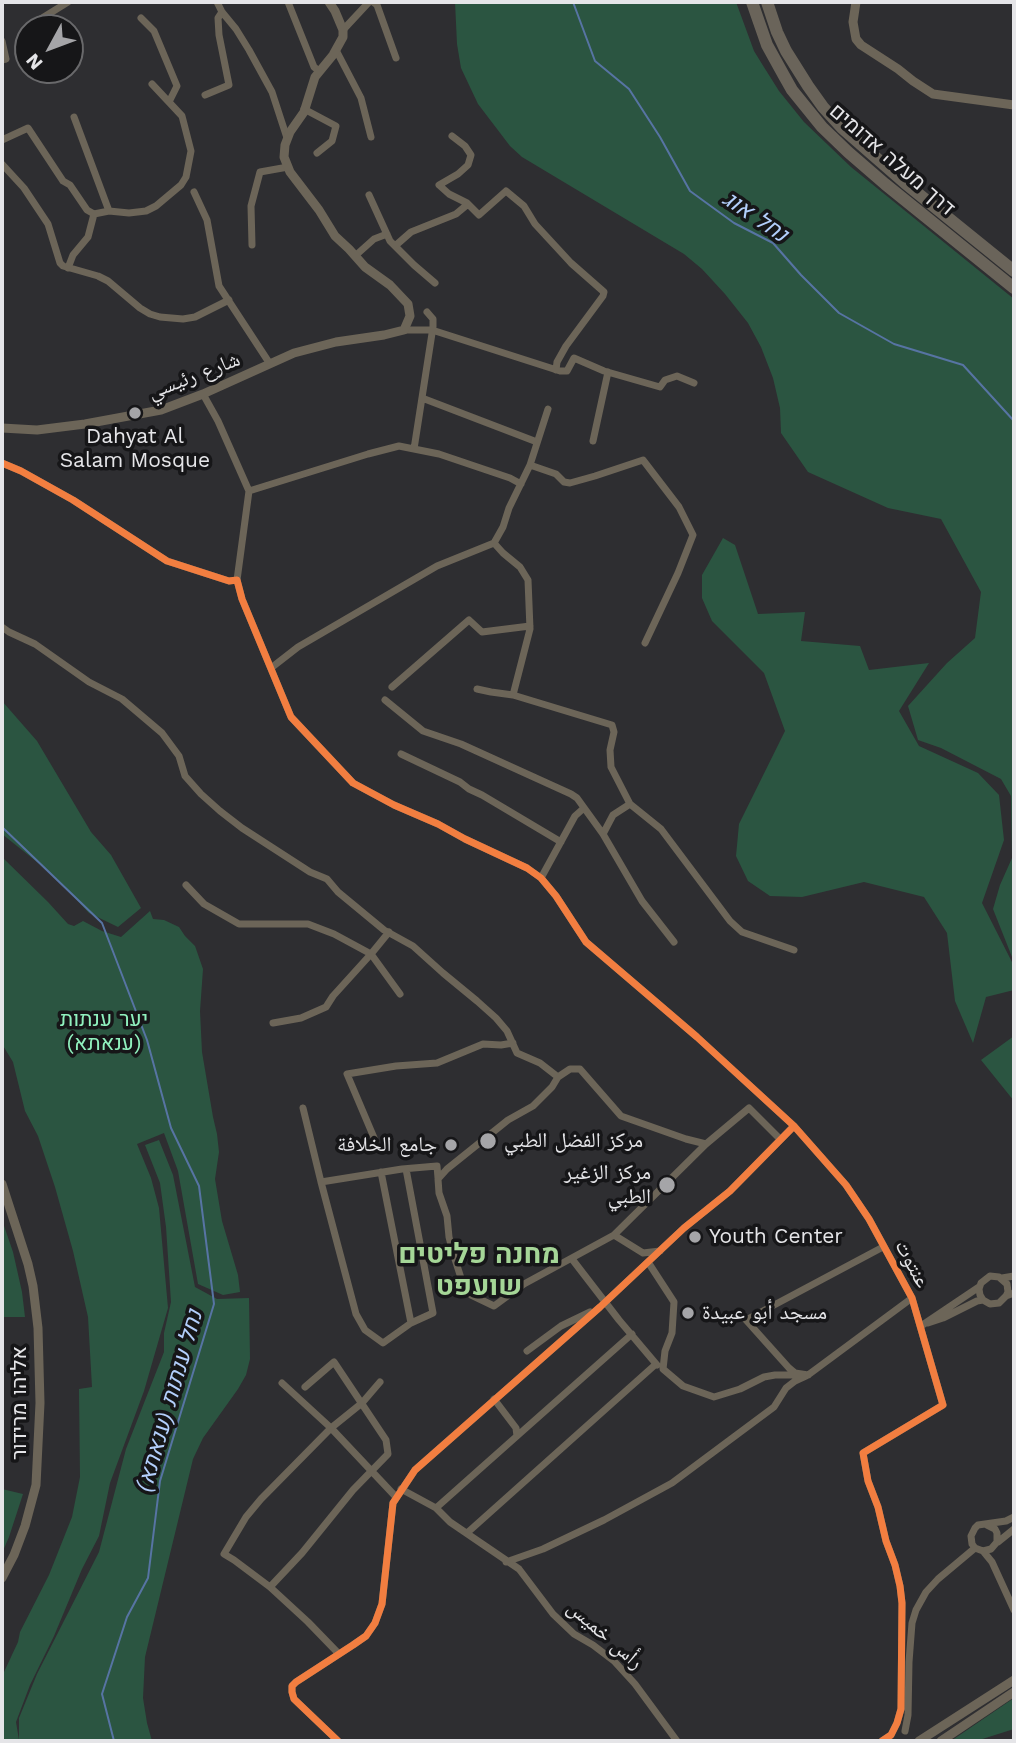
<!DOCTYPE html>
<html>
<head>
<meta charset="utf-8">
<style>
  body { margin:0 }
  #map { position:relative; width:1016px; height:1743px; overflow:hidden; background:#2e2e31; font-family:"Work Sans",sans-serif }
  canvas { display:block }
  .frame { position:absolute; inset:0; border:4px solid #e5e5e8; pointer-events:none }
  .north { position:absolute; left:14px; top:14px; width:70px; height:70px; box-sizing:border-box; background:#161618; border:2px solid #69696b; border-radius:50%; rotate:229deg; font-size:19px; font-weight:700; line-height:28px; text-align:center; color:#e5e5e8 }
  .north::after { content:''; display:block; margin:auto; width:24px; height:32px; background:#a5a5a8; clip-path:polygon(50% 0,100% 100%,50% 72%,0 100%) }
</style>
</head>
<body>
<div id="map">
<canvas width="1016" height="1743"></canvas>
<div class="frame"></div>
<div class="north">N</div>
</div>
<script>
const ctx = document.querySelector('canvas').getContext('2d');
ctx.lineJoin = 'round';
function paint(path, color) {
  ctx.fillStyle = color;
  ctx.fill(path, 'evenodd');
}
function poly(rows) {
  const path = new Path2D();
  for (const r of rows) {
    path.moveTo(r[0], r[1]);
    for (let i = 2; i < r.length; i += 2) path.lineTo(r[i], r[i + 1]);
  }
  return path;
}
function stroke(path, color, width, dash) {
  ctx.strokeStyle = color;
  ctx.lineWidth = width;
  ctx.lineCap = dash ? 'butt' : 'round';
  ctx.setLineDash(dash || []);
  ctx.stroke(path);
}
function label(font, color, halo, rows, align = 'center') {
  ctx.font = font + ' "Work Sans","Noto Naskh Arabic",Heebo,sans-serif';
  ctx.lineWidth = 7;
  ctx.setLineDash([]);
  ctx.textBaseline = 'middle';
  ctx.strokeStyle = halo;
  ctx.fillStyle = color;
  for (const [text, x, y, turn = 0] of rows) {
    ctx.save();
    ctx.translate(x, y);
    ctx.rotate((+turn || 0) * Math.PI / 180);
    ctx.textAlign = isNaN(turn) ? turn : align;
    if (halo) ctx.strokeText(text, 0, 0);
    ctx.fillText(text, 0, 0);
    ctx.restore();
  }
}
paint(poly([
  [455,2,736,2,754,51,762,64,779,91,804,122,851,167,1014,299,1014,962,993,909,1000,885,1012,858,1011,796,1001,779,941,748,918,740,908,706,947,663,975,638,981,592,941,519,888,508,808,472,781,433,780,408,773,378,761,347,748,323,725,294,702,269,684,254,522,157,510,146,478,104,461,68,457,44],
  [723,538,735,545,758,614,805,612,801,641,860,646,869,670,929,663,899,711,919,746,978,773,999,795,1004,840,982,903,1014,966,1014,990,986,997,973,1043,955,1001,947,933,924,897,864,882,802,897,770,896,748,881,736,856,739,824,785,731,764,673,712,621,702,598,702,575],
  [2,701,37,741,91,832,111,855,141,908,118,927,89,913,52,874,2,834],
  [2,857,48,902,68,924,74,926,83,921,102,931,121,937,150,911,153,919,164,920,179,927,185,936,195,946,203,969,200,1011,202,1052,213,1117,217,1134,219,1152,215,1179,222,1221,238,1275,240,1292,223,1295,198,1284,178,1171,164,1133,137,1144,151,1178,159,1208,168,1308,144,1391,110,1483,99,1536,82,1569,54,1636,30,1685,16,1722,19,1740,19,1718,37,1674,99,1552,126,1449,164,1352,164,1333,171,1302,166,1227,160,1183,145,1145,159,1140,173,1175,195,1287,217,1299,249,1298,250,1359,246,1375,238,1389,203,1438,193,1459,145,1657,143,1698,147,1723,152,1741,2,1741,2,1682,4,1672,18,1642,20,1632,49,1575,72,1517,80,1477,79,1389,92,1387,88,1317,73,1251,55,1187,38,1136,25,1111,13,1062,2,1044],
  [1014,1036,1014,1101,981,1060],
  [2,1220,13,1252,22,1292,25,1317,2,1317],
  [2,1489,23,1494,9,1537,2,1553],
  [1014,1698,1014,1729,976,1741,951,1741]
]), '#2b5541');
stroke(poly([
  [573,2,595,61,629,89,660,137,690,191,734,223,773,243,801,275,839,313,894,344,963,365,1014,421],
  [2,827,102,923,147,1040,171,1128,199,1186,214,1304,160,1481,148,1578,127,1617,102,1694,114,1741]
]), '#5774a3', 2);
stroke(poly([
  [217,2,222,12,236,29,249,50,272,92,287,138],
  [288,2,314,67,319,71],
  [373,2,377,5,396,58],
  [141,18,154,31,177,86,169,102],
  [39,20,68,2],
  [343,30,369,2],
  [2,41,6,59,2,60],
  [336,50,361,98,371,137],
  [205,95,229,85,219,35,218,18,222,12],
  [304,109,336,126,332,141,317,153],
  [74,117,109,211],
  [452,136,465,146,471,155,468,165,458,174,439,185,449,194,467,203,479,215,506,191,524,206,535,224,571,263,604,292,603,296,566,346,557,362,556,370],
  [2,140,28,128,63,181,70,185,87,210,94,214],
  [2,164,24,188,48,224,60,263,63,266,98,276,108,281,140,308,150,314,160,317,183,319,195,317,229,300],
  [194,192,207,220,219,286,270,364],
  [369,195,390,241,414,265,435,283],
  [252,245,251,206,260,172,288,167],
  [395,246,411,232,456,214,468,204],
  [355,256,374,239,387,234],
  [68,268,73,255,88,237,94,214,109,211,129,213,146,211,156,206,181,185,186,177,191,151,182,116,152,84],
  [404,330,432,330,560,371,567,371,574,358,604,371,660,387,665,380,677,376,694,383],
  [203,394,218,421,249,491,237,580],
  [422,398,537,442],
  [593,441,608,372],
  [414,449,433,327,433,319,427,312],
  [2,463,21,471,73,500,167,561,229,581,237,580,242,599,291,717,353,783,394,805,438,824,465,839,527,868,541,878,556,896,586,942,697,1037,794,1126,846,1185,869,1219,912,1298,943,1405,863,1453,868,1481,878,1507,886,1541,895,1565,900,1586,902,1603,901,1709,897,1723,891,1735,882,1741],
  [530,465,556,474,564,482,570,483,595,476,643,460,679,507,693,535,678,573,645,643],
  [249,491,368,454,399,446,439,454,510,478,521,484],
  [2,627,9,632,35,644,89,682,122,699,162,733,179,756,185,776,201,794,220,811,242,828,310,872,327,879,338,892,384,930,413,946,443,973,477,1001,496,1018,507,1031,517,1053,540,1063,558,1077,552,1087,533,1106,508,1120,447,1169,438,1179,439,1193,447,1216,449,1237,453,1253,461,1278,471,1295,494,1306,524,1284,614,1235,643,1253,660,1251],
  [271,668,298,647,437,566,494,543],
  [392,687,469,620,482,632,530,626],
  [477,689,491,692,513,695,612,725,614,732,610,750,611,767,630,804,661,829,730,921,742,932,794,950],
  [513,695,530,629,528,580,520,567,503,553,494,543,503,527,509,508,530,465,548,409],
  [385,700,423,731,461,744,571,794,577,798,603,834,642,901,674,942],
  [401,754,460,782,469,789,482,795,561,842],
  [603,834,613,815,630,804],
  [541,878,575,816,584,808],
  [186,885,204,904,239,924,308,924,334,934,371,954,389,932],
  [273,1023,301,1018,326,1007,333,996,371,954,400,994],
  [558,1077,570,1069,580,1069,621,1116,686,1139,706,1144],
  [303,1108,321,1182,402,1169,437,1166,438,1178],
  [375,1140,347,1074,396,1066,437,1063,483,1044,501,1045,513,1043],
  [406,1169,433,1313,411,1323],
  [321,1182,356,1314,365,1330,383,1343,411,1323,381,1172],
  [614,1235,706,1144,749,1108,780,1139],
  [572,1259,619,1320,657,1365],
  [648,1262,674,1302,672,1333,665,1351,663,1369,683,1386,714,1397,740,1389,764,1377,775,1375,808,1375,795,1373,789,1368,746,1320,883,1247],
  [1002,1278,1014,1276],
  [1006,1296,1008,1292,1007,1284,999,1277,990,1276,981,1283,979,1289,980,1295,983,1300,990,1304,999,1303,1006,1296,1014,1293],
  [928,1323,943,1318,977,1301,983,1300],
  [921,1326,979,1287],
  [527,1351,561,1326,590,1312],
  [282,1383,331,1428,396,1497],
  [517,1436,632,1334],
  [401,1489,436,1508,450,1522,519,1569,553,1614,574,1634,593,1645,614,1661,635,1684,677,1741],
  [436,1508,517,1436,516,1428,494,1399],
  [1014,1517,1006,1521,978,1525,975,1528,971,1536,972,1544,975,1548,983,1551,992,1562,1014,1610],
  [467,1533,656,1364],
  [998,1542,1014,1529],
  [983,1551,991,1549,997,1542,997,1533,995,1529,987,1525],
  [506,1562,543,1549,604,1520,672,1483,774,1407,786,1388,795,1381,808,1375,912,1298],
  [270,1587,302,1553,353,1490,388,1454,386,1440,334,1362,305,1387],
  [339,1654,308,1622,270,1587,234,1560,224,1554,246,1517,261,1499,331,1428,362,1403,380,1382],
  [905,1731,908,1715,909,1662,912,1623,916,1610,926,1592,938,1579,975,1548],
  [338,1741,294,1699,292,1692,292,1686,296,1682,353,1645,366,1636,375,1623,382,1604,393,1503,415,1470,600,1307,684,1228,730,1191,794,1126]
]), '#6c6558', 7);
stroke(poly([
  [856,2,853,22,856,39,861,45,898,69,913,81,933,94,1014,105],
  [2,428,37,430,85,424,161,410,203,394,294,353,336,342,384,335,404,330,410,316,408,304,390,285,365,267,349,249,335,236,319,210,290,172,284,157,285,145,290,132,304,112,315,77,333,55,343,37,343,30,335,11,329,2],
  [2,1184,28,1264,33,1286,38,1328,40,1403,36,1485,25,1526,14,1555,2,1578],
  [919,1741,1014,1680],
  [941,1741,1014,1692]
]), '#6c6558', 9);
stroke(poly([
  [752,2,767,45,783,74,792,90,822,127,848,152,885,184,1014,288],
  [767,2,777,32,786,51,808,86,823,107,842,128,905,183,1014,271]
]), '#6a645a', 12);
stroke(poly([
  [2,463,21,471,73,500,167,561,229,581,237,580,242,599,291,717,353,783,394,805,438,824,465,839,527,868,541,878,556,896,586,942,697,1037,794,1126,846,1185,869,1219,912,1298,943,1405,863,1453,868,1481,878,1507,886,1541,895,1565,900,1586,902,1603,901,1709,897,1723,891,1735,882,1741],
  [338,1741,294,1699,292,1692,292,1686,296,1682,353,1645,366,1636,375,1623,382,1604,393,1503,415,1470,600,1307,684,1228,730,1191,794,1126]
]), '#f27e40', 7);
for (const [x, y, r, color] of [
  [135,413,7,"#a5a5a8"],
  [488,1141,9,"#a5a5a8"],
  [451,1145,7,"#a5a5a8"],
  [667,1185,9,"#a5a5a8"],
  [695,1237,7,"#a5a5a8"],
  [688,1313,7,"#a5a5a8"]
]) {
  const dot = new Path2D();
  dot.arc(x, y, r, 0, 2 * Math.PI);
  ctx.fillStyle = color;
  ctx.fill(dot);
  stroke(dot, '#161618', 2.5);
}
label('21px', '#e5e5e8', '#161618', [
  ["דרך מעלה אדומים",892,160,41],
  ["شارع رئيسي",194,376,-21],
  ["عنتوت",912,1264,62],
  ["אליהו מרידור",20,1403,-90],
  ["رأس خميس",605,1635,41]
]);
label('21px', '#e5e5e8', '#161618', [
  ["Dahyat Al",135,437,"center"],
  ["Salam Mosque",135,461,"center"],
  ["مركز الفضل الطبي",504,1141],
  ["جامع الخلافة",437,1145,"right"],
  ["مركز الزغير",651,1173,"right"],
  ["الطبي",651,1197,"right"],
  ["Youth Center",709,1237],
  ["مسجد أبو عبيدة",702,1313]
], 'left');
label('21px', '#90f1be', '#161618', [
  ["יער ענתות",104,1020],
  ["(ענאתא)",104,1044]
]);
label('italic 23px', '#b3cffc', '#161618', [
  ["נחל אוג",755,217,34],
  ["נחל ענתות (ענאתא)",170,1401,-74]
]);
label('bold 28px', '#a5d697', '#161618', [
  ["מחנה פליטים",479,1255],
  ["שועפט",479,1287]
]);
</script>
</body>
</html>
